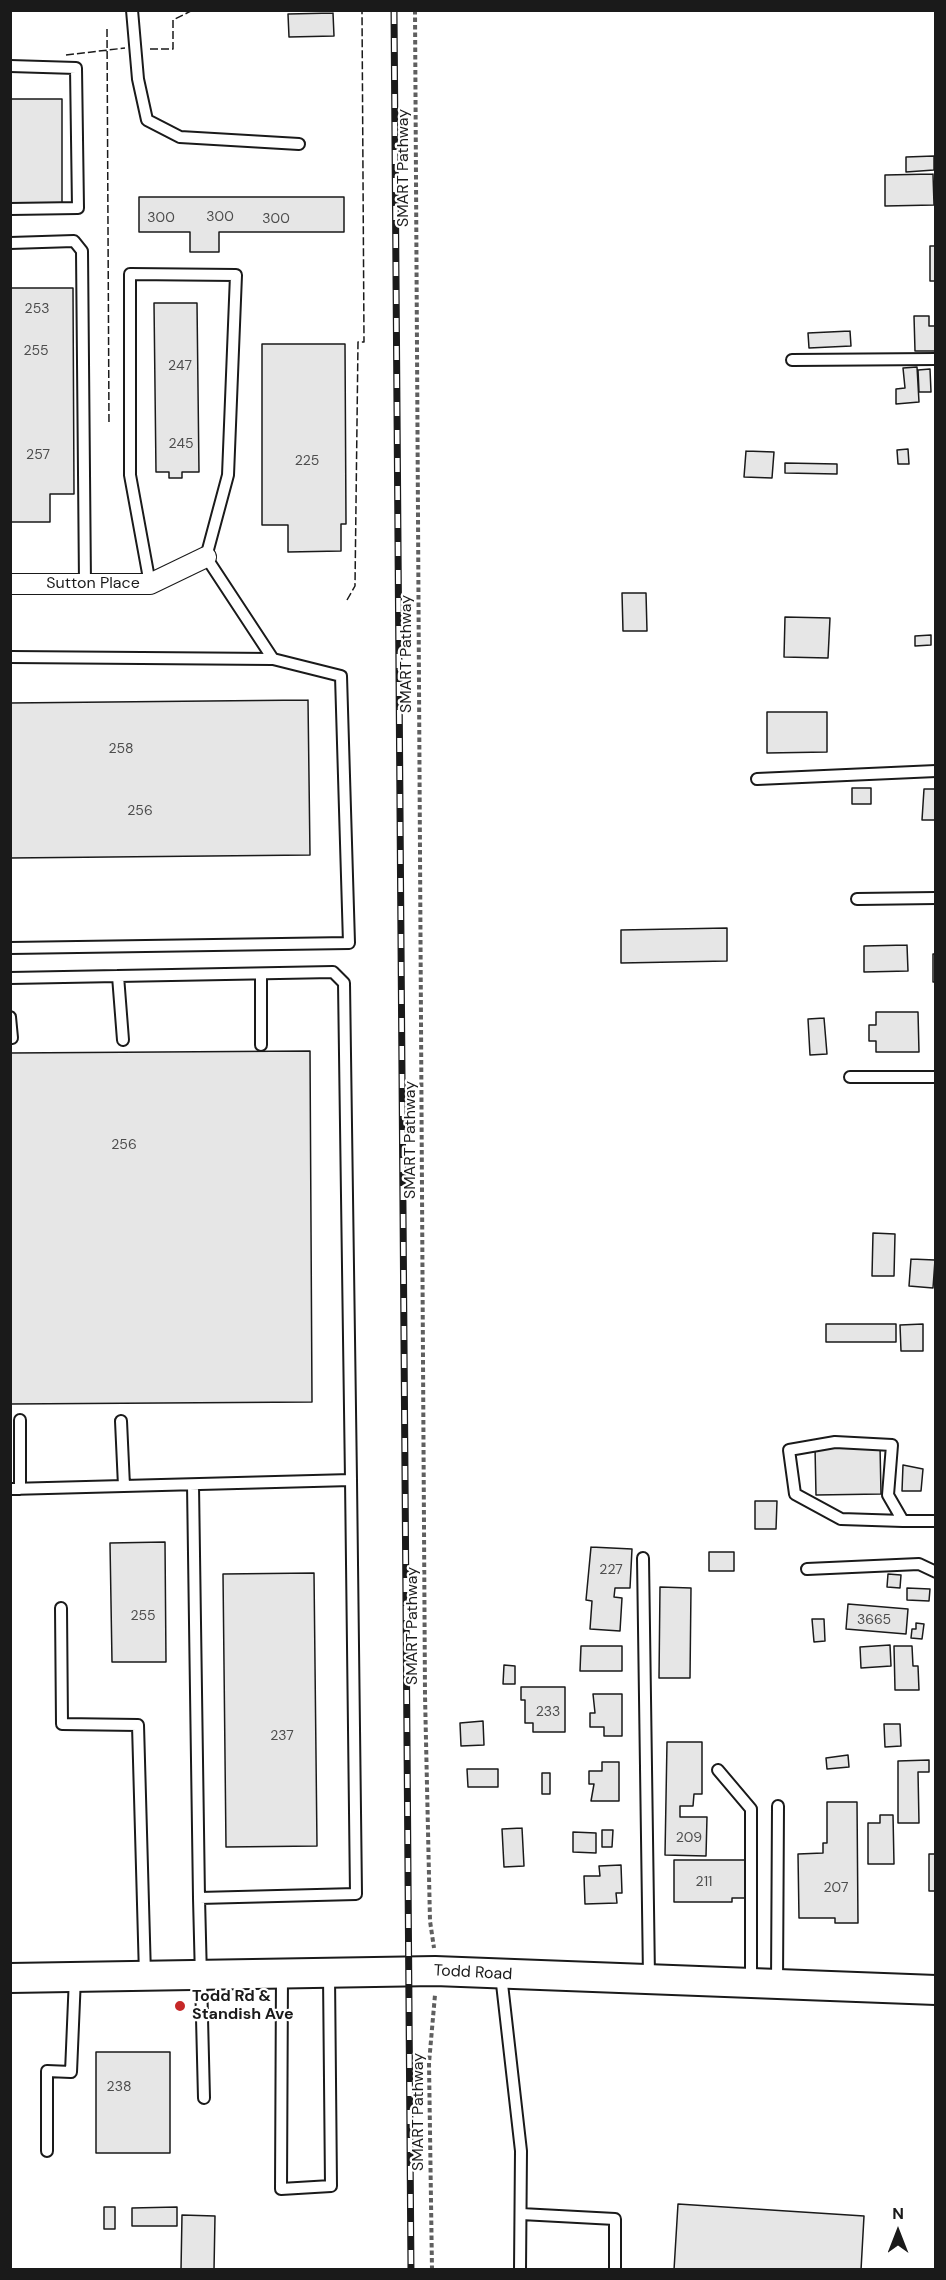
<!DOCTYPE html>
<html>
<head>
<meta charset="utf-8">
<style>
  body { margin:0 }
  #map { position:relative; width:946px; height:2280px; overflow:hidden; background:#fff; font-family:"DM Sans",sans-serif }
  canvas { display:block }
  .frame { position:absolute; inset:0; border:12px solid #1a1a1a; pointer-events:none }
  .north { position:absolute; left:868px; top:2202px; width:60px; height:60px; -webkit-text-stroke:4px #fff; paint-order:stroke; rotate:0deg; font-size:16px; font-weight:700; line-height:24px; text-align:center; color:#1a1a1a }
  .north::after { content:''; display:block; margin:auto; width:21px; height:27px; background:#1a1a1a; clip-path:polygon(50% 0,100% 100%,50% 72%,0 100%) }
</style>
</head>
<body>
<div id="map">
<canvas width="946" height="2280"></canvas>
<div class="frame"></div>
<div class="north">N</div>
</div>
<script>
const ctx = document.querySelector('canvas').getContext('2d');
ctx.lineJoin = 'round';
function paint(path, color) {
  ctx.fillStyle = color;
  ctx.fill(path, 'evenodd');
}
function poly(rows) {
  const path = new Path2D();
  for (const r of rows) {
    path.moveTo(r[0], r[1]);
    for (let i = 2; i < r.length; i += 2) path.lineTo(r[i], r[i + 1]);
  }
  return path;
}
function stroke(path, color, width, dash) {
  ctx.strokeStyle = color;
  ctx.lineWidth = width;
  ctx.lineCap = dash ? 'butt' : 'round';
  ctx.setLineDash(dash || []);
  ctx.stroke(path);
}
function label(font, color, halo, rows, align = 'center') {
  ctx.font = font + ' "DM Sans",sans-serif';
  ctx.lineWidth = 4.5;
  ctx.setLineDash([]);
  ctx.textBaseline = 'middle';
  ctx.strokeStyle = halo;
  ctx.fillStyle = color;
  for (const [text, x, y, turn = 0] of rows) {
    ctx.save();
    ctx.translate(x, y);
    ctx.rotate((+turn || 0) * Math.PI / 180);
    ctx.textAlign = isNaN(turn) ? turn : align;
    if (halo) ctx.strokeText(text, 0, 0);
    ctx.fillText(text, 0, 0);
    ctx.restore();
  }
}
const building = poly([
  [333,13,334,36,289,37,288,14,333,13],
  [10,99,62,99,62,204,10,204,10,99],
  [934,156,934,170,906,172,906,157,934,156],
  [933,174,934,205,885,206,885,175,933,174],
  [139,197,344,197,344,232,219,232,219,252,190,252,190,232,139,232,139,197],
  [930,246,936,246,936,281,930,281,930,246],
  [10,288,73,288,74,494,50,494,50,522,10,522,10,288],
  [154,303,197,303,199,472,182,472,182,478,169,478,169,472,156,472,154,303],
  [914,316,929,316,929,326,936,326,936,351,915,351,914,316],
  [850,331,851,346,809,348,808,333,850,331],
  [262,344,345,344,346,524,341,524,341,551,288,552,288,525,262,525,262,344],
  [917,367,919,402,896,404,896,389,905,388,903,368,917,367],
  [930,369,931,392,919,392,918,370,930,369],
  [908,449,909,464,898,464,897,450,908,449],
  [746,451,774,452,772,478,744,477,746,451],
  [785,463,837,464,837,474,785,473,785,463],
  [622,593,646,593,647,631,623,631,622,593],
  [785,617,830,618,828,658,784,657,785,617],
  [931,635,931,645,915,646,915,636,931,635],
  [308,700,310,855,10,858,10,703,308,700],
  [767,712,827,712,827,752,767,753,767,712],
  [852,788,871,788,871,804,852,804,852,788],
  [924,789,936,789,936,820,922,820,924,789],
  [727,928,727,961,621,963,621,930,727,928],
  [907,945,908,971,864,972,864,946,907,945],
  [933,954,936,954,936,982,933,982,933,954],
  [876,1012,918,1012,919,1052,876,1052,876,1041,869,1041,869,1025,876,1025,876,1012],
  [824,1018,827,1054,810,1055,808,1019,824,1018],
  [310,1051,312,1402,10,1404,10,1053,310,1051],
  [873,1233,895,1234,894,1276,872,1276,873,1233],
  [911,1259,935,1260,933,1288,909,1286,911,1259],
  [826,1324,896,1324,896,1342,826,1342,826,1324],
  [923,1324,923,1351,901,1351,900,1325,923,1324],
  [880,1446,881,1494,816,1495,815,1447,880,1446],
  [903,1465,923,1469,921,1491,902,1491,903,1465],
  [755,1501,777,1501,776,1529,755,1529,755,1501],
  [165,1542,166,1662,112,1662,110,1543,165,1542],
  [591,1547,632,1549,630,1588,615,1588,614,1597,622,1598,620,1631,590,1629,592,1601,586,1600,591,1547],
  [709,1552,734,1552,734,1571,709,1571,709,1552],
  [314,1573,317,1846,226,1847,223,1574,314,1573],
  [888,1574,901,1575,900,1588,887,1587,888,1574],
  [660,1587,691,1588,690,1678,659,1678,660,1587],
  [907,1588,930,1589,929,1601,907,1600,907,1588],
  [848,1604,908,1609,906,1634,846,1629,848,1604],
  [812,1619,824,1619,825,1641,814,1642,812,1619],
  [916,1623,924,1624,922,1639,911,1638,912,1629,916,1629,916,1623],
  [890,1645,891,1666,861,1668,860,1647,890,1645],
  [581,1646,622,1646,622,1671,580,1671,581,1646],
  [894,1646,912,1646,913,1666,918,1666,919,1690,895,1690,894,1646],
  [504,1665,515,1666,515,1684,503,1684,504,1665],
  [521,1687,565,1687,565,1732,533,1732,533,1723,525,1723,525,1700,521,1700,521,1687],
  [593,1694,622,1694,622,1736,604,1736,604,1727,590,1727,590,1713,595,1713,593,1694],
  [483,1721,484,1745,461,1746,460,1723,483,1721],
  [884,1724,900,1724,901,1746,885,1747,884,1724],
  [667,1742,702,1742,702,1794,694,1794,693,1806,680,1806,680,1817,707,1817,706,1856,665,1855,667,1742],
  [848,1755,849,1767,827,1769,826,1758,848,1755],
  [929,1760,929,1772,918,1772,919,1823,898,1823,898,1761,929,1760],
  [602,1762,619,1762,619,1801,591,1801,594,1784,589,1784,589,1771,602,1771,602,1762],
  [467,1769,498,1769,498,1787,468,1787,467,1769],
  [542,1773,550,1773,550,1794,542,1794,542,1773],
  [827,1802,857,1802,858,1923,835,1923,835,1918,799,1918,798,1854,823,1853,823,1843,827,1843,827,1802],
  [880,1815,893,1815,894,1864,868,1864,868,1823,880,1823,880,1815],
  [522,1828,524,1866,504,1867,502,1829,522,1828],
  [602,1830,613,1830,612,1847,602,1847,602,1830],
  [573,1832,596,1833,596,1853,573,1852,573,1832],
  [929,1854,936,1854,936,1891,929,1891,929,1854],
  [674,1860,746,1860,747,1898,732,1898,732,1902,674,1902,674,1860],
  [621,1865,622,1893,616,1893,617,1903,585,1904,584,1876,600,1876,599,1866,621,1865],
  [96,2052,170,2052,170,2153,96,2153,96,2052],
  [678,2204,864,2216,861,2270,674,2270,678,2204],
  [104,2207,115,2207,115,2229,104,2229,104,2207],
  [177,2207,177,2226,132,2226,132,2208,177,2207],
  [182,2215,215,2216,214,2270,181,2270,182,2215]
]);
paint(building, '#e6e6e6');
stroke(building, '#1a1a1a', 1.5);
const service = poly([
  [132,10,138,79,147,120,180,137,299,144],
  [10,66,76,68,78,208,10,209],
  [10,243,74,241,82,251,85,584],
  [792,360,936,359],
  [150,584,130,475,130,274,236,275,228,475,206,557,273,659],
  [10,657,273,659,341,676,349,943,10,948],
  [757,779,936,771],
  [857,899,936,898],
  [261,974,261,1045],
  [118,976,123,1040],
  [10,978,333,972,344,983,351,1480,10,1489],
  [10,1017,12,1038],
  [850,1077,936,1077],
  [20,1420,20,1489],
  [121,1421,124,1486],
  [193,1485,199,1898],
  [903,1521,888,1495,892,1445,835,1442,789,1450,795,1494,841,1519,903,1521,936,1521],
  [643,1558,649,1977],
  [807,1569,919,1564,936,1572],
  [61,1608,62,1724,138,1725,145,1975],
  [718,1770,751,1809,751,1983],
  [282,1974,281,2189,331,2186,329,1975],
  [501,1975,521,2151,520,2270],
  [777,1984,778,1806],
  [204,2098,199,1898,356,1894,351,1480],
  [47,2151,47,2071,71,2072,75,1977],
  [521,2214,615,2219,615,2270]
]);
const minor = poly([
  [10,584,150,584,206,557]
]);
const secondary = poly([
  [10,1978,435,1971,936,1990]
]);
stroke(service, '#1a1a1a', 14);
stroke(minor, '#1a1a1a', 22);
stroke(secondary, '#1a1a1a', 32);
stroke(poly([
  [415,10,425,1695,430,1921,434,1948],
  [432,2270,429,2063,435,1995]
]), '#5f5f5f', 4, [4.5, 3]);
stroke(service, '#fff', 10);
stroke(minor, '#fff', 20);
stroke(secondary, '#fff', 28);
const rail = poly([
  [394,10,411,2270]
]);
stroke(rail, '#1a1a1a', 7);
stroke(rail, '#fff', 4.5, [14]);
stroke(poly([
  [107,29,109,425],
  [150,49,173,49,173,20,193,10],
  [66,55,125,48],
  [347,600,355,586,358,342,364,342,362,10]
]), '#1a1a1a', 1.5, [8, 3]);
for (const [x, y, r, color] of [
  [180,2006,6,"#c62828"]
]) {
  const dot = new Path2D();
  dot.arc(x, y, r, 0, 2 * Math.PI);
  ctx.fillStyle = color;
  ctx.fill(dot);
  stroke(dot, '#fff', 2);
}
label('14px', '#4d4d4d', null, [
  ["300",220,217],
  ["300",161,218],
  ["300",276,219],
  ["253",37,309],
  ["255",36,351],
  ["247",180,366],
  ["245",181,444],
  ["257",38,455],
  ["225",307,461],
  ["258",121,749],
  ["256",140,811],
  ["256",124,1145],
  ["227",611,1570],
  ["255",143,1616],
  ["3665",874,1620],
  ["233",548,1712],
  ["237",282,1736],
  ["209",689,1838],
  ["211",704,1882],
  ["207",836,1888],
  ["238",119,2087]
]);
label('16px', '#1a1a1a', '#fff', [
  ["SMART Pathway",404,168,-90],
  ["Sutton Place",93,584],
  ["SMART Pathway",407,654,-90],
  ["SMART Pathway",411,1140,-90],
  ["SMART Pathway",413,1626,-90],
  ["Todd Road",473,1973,3],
  ["SMART Pathway",419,2112,-90]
]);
label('bold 16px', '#1a1a1a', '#fff', [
  ["Todd Rd &",192,1997],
  ["Standish Ave",192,2015]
], 'left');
</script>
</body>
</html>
